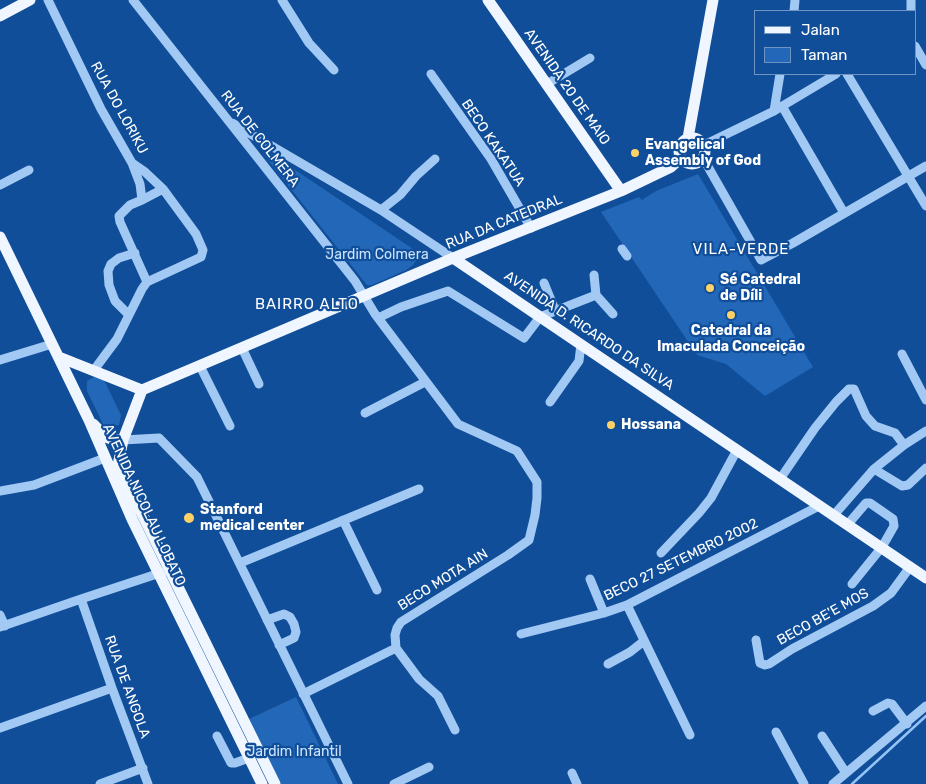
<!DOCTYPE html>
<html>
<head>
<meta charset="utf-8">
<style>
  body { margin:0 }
  #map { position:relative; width:926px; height:784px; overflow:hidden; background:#104e99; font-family:Rubik,sans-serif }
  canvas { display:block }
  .legend { position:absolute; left:754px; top:10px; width:162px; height:65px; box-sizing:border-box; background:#104e99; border:1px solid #7095c2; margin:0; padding:6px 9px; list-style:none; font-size:15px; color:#fff }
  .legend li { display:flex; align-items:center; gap:10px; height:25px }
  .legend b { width:25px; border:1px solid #7095c2 }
</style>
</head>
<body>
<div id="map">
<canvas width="926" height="784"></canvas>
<ul class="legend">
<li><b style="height:6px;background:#f0f6ff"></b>Jalan</li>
<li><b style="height:14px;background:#2368b8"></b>Taman</li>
</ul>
</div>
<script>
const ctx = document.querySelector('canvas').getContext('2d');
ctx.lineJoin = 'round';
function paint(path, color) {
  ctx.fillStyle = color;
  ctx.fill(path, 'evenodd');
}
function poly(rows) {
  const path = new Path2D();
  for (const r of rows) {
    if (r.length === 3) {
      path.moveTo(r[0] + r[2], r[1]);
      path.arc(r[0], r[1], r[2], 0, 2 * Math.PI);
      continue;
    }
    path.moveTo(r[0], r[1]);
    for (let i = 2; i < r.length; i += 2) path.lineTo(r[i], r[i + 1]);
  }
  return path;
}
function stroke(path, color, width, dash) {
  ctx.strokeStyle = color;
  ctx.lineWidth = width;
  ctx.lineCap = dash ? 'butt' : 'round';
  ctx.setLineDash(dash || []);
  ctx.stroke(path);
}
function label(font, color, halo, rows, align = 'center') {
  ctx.font = font + ' Rubik,sans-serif';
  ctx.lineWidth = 4.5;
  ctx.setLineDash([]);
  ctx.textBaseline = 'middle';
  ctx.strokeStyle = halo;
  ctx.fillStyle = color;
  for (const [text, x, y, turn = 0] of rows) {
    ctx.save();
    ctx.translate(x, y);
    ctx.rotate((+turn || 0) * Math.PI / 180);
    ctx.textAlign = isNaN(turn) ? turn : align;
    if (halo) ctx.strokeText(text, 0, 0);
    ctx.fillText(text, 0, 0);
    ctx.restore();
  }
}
paint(poly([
  [267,151,413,249,416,254,416,261,413,265,406,270,372,285,367,285,264,155,263,154],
  [698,174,813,367,765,396,726,364,697,355,601,212,639,197,642,200,656,191],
  [96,376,104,380,121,415,119,425,107,427,103,424,87,391,87,381],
  [296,697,338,784,280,784,249,719]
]), '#2368b8');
stroke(poly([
  [852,784,926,716]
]), '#94c3f8', 2.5);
stroke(poly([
  [48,0,101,109,132,163,145,172,163,189,196,234,203,250,201,257,147,282,142,289,117,339,94,370],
  [133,0,355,281,375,314,458,424,517,451,537,482,537,498,535,515,529,540,508,555,401,622,397,628,395,635,396,648,303,694],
  [282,0,309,43,334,70],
  [794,11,795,0],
  [911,11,911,0],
  [915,46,926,65],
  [431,74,491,159,531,228],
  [847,74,926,206],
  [547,84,590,58],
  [782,106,844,213],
  [774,111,780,74],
  [232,123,381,210,453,258],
  [704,145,774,111,836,74],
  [703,158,761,260,793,243,926,166],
  [132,163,140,184,142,200,130,205,119,216,120,222,147,282],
  [0,185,29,170],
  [142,200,163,189],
  [381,210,400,195,416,176,435,159],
  [622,249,627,256],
  [594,275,596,295,613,314],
  [544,283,555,310],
  [129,315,115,301,109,285,108,271,111,264,119,258,135,253],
  [378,318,401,307,448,291,524,338,540,317,596,295],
  [242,348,259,384],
  [902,354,926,400],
  [0,360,52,344],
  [200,366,230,426],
  [550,402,579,361,581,344],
  [365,413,425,382],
  [123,440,159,438,197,477,348,784],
  [874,469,902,486,908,485,926,468],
  [780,479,815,428,836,402,849,389,854,389,866,416,875,426,895,433,904,445],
  [0,491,34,485,105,458],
  [834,515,874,469,904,445,926,431],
  [343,520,377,590],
  [848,524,866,503,870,503,893,519,894,526,882,547,852,584],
  [661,553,699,513,711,498,737,450],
  [240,563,419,489],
  [590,579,604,613],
  [81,599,112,688,148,784],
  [627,605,690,735],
  [0,615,5,626],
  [267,620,284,614,290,617,294,624,296,632,294,638,279,645],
  [0,627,81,599,163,572],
  [521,634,604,613,627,605,819,506],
  [756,640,760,663,765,665,769,664,792,649,873,606,891,593,910,567],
  [396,648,419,679,438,696,455,730],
  [608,664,630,652,644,641],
  [873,711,888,703,892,704,907,724],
  [0,728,112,688],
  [776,732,804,784],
  [217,736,231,763,235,763,249,758],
  [822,736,846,773],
  [572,773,577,784],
  [100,784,143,768],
  [394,784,429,767],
  [833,784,926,706]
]), '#a2c8f4', 9);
stroke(poly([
  [488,0,621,191],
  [0,16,30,0],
  [692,151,13],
  [688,138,713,0],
  [0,237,89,420,132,519,262,784],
  [453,258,926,578],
  [59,357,142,390],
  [142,390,453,258,621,191,671,167,681,158],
  [142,390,123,440,118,465,275,784],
  [93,424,106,437,114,440,123,440]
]), '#f0f6ff', 11);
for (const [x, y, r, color] of [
  [635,153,5,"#ffd166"],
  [710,288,5,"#ffd166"],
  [731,315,5,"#ffd166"],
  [611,425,5,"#ffd166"],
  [189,518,6,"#ffd166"]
]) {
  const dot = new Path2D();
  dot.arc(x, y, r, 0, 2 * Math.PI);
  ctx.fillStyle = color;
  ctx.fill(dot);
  stroke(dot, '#104e99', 2);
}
label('14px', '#fff', '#104e99', [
  ["AVENIDA 20 DE MAIO",567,87,55],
  ["RUA DO LORIKU",119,108,61],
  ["RUA DE COLMERA",260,139,52],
  ["BECO KAKATUA",493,143,56],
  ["RUA DA CATEDRAL",504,222,-22],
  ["AVENIDA D. RICARDO DA SILVA",589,331,34],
  ["AVENIDA NICOLAU LOBATO",144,505,65],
  ["BECO 27 SETEMBRO 2002",681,560,-26],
  ["BECO MOTA AIN",443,580,-32],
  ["BECO BE'E MOS",823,617,-29],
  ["RUA DE ANGOLA",127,687,70]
]);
label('bold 14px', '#fff', '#104e99', [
  ["Evangelical",645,145],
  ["Assembly of God",645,161],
  ["Sé Catedral",720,280],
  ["de Díli",720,296],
  ["Catedral da",731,331,"center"],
  ["Imaculada Conceição",731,347,"center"],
  ["Hossana",621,425],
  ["Stanford",200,510],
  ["medical center",200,526]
], 'left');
label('14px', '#cbe3fe', '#104e99', [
  ["Jardim Colmera",377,255],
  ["Jardim Infantil",294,752]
]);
ctx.letterSpacing = '1px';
label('15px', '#fff', '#104e99', [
  ["VILA-VERDE",741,250],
  ["BAIRRO ALTO",307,305]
]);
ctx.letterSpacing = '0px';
</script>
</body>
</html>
